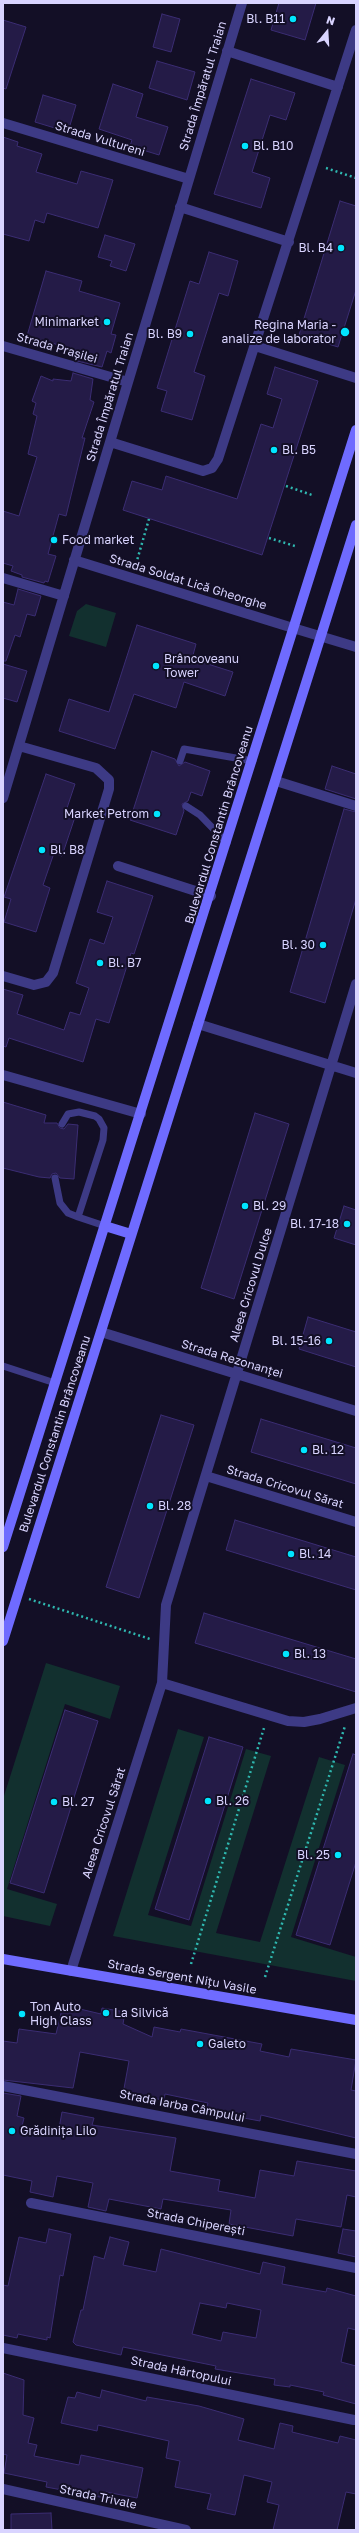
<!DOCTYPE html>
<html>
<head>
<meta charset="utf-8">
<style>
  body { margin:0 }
  #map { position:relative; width:359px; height:2533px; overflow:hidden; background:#130f26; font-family:"Golos Text",sans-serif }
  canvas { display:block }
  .frame { position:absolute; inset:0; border:4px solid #d9d4ff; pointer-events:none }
  .north { position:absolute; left:307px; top:12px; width:40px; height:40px; -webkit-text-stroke:3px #130f26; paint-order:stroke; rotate:18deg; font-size:11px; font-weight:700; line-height:16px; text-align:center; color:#d9d4ff }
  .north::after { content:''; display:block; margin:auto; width:14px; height:18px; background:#d9d4ff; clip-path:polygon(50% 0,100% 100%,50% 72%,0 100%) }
</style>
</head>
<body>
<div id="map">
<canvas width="359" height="2533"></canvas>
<div class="frame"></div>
<div class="north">N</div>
</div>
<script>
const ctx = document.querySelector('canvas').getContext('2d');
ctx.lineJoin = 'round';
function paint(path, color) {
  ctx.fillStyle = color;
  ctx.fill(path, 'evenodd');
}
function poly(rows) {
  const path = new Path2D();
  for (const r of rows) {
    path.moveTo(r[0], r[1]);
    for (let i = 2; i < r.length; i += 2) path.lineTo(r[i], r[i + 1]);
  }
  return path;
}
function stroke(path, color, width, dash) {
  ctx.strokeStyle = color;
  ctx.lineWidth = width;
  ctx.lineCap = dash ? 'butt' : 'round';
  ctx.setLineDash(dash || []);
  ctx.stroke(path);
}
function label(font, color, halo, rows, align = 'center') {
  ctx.font = font + ' "Golos Text",sans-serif';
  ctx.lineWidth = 4;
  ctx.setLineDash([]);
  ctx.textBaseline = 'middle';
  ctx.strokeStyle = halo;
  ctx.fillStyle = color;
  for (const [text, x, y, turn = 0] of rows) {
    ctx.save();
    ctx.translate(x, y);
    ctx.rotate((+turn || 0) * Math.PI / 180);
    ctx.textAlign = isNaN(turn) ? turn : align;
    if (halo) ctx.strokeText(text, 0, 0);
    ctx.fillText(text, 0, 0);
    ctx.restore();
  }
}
paint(poly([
  [86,604,116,613,106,647,69,636,77,611],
  [46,1663,120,1686,110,1719,65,1704,7,1889,57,1904,50,1926,3,1916,3,1799],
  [178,1729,204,1737,148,1915,191,1926,246,1749,271,1756,216,1933,260,1942,319,1757,345,1765,291,1937,356,1957,356,1981,113,1936]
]), '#12302f');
const building = poly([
  [279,3,316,3,305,40,271,30,279,3],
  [162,14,180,19,171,52,153,47,162,14],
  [3,20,26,27,6,89,3,88,3,20],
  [157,61,195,72,187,100,149,88,157,61],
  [251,79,295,93,286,120,270,115,252,172,270,178,261,208,214,194,251,79],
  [113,84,143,94,136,117,168,127,159,155,130,146,132,140,99,129,113,84],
  [43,95,76,105,68,132,35,122,43,95],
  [3,137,18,142,17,146,42,154,36,172,77,184,81,171,113,180,98,228,47,213,44,223,35,220,29,241,3,234,3,137],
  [340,201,356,206,356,290,338,347,299,335,340,201],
  [105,235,135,244,126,271,110,266,112,261,98,257,105,235],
  [209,252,238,261,228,296,219,293,194,372,205,376,192,420,161,411,167,391,157,388,190,281,199,284,209,252],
  [46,271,82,281,79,291,120,303,111,334,116,335,111,353,107,351,102,367,77,361,80,351,27,336,46,271],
  [275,367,318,381,262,555,123,510,132,481,162,490,166,476,237,499,261,424,273,428,282,399,267,394,275,367],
  [73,373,93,379,90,400,94,402,82,438,85,438,66,516,59,514,48,554,56,556,48,582,45,581,44,583,22,577,22,575,11,571,13,566,3,563,3,511,19,516,37,457,28,454,37,416,33,414,36,403,32,401,41,376,53,381,53,379,71,381,73,373],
  [18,589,41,596,35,616,27,614,20,637,15,635,6,661,3,661,3,602,14,605,18,589],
  [137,625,196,644,192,659,233,672,225,696,184,682,176,708,134,694,115,749,59,731,69,699,109,712,137,625],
  [3,664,27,671,17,702,3,698,3,664],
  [152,751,175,759,179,766,185,762,210,771,202,796,191,792,188,801,182,804,184,811,176,835,130,820,152,751],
  [332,766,356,774,356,799,325,789,332,766],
  [46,774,75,784,65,814,75,817,62,856,54,853,43,885,50,888,36,932,4,922,11,899,4,897,46,774],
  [344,809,356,812,356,899,325,1003,290,992,344,809],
  [107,881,153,896,134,954,131,953,109,1023,96,1019,83,1062,9,1038,6,1047,3,1046,3,989,23,995,17,1014,64,1030,70,1012,80,1015,89,988,76,983,90,939,104,944,113,917,97,912,107,881],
  [3,1102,46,1115,44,1123,57,1123,60,1128,64,1129,68,1124,78,1125,74,1179,60,1178,56,1173,52,1174,50,1178,39,1177,3,1168,3,1102],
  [255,1113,289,1124,234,1299,201,1288,255,1113],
  [344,1206,356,1210,356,1245,334,1238,344,1206],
  [308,1317,356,1332,356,1367,299,1349,308,1317],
  [161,1415,194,1425,139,1598,106,1587,161,1415],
  [261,1419,356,1448,356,1484,251,1452,261,1419],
  [235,1520,356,1557,356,1590,226,1550,235,1520],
  [204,1613,356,1659,356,1692,195,1643,204,1613],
  [65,1710,98,1721,44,1893,10,1883,65,1710],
  [209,1737,243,1747,189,1920,155,1909,209,1737],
  [353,1754,356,1755,356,1862,330,1945,296,1935,353,1754],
  [63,2005,101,2014,102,2008,125,2012,123,2024,152,2037,154,2027,180,2032,181,2029,262,2044,260,2051,289,2057,291,2049,356,2060,351,2090,356,2091,356,2138,261,2115,260,2121,233,2116,206,2110,208,2103,165,2094,164,2100,123,2094,129,2061,80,2052,73,2088,3,2080,3,2041,17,2043,19,2029,56,2034,63,2005],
  [3,2093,21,2096,17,2116,24,2118,22,2126,58,2134,62,2112,94,2118,92,2125,176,2138,170,2171,220,2180,218,2191,255,2198,260,2170,294,2176,297,2161,356,2171,356,2197,347,2195,341,2227,296,2219,293,2236,229,2224,231,2210,163,2199,161,2209,109,2199,106,2211,88,2207,93,2183,57,2176,53,2197,30,2192,32,2181,3,2175,3,2093],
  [49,2229,71,2234,63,2276,60,2275,50,2338,47,2337,47,2340,18,2334,17,2338,3,2335,3,2285,8,2286,19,2237,46,2243,49,2229],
  [343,2229,356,2231,356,2257,338,2253,343,2229],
  [110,2237,129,2242,123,2265,156,2272,161,2249,260,2274,263,2262,285,2267,282,2284,326,2292,327,2288,356,2296,356,2330,348,2328,341,2362,356,2366,356,2404,323,2395,324,2392,290,2385,290,2387,274,2385,275,2379,215,2369,216,2366,123,2347,121,2355,76,2345,73,2342,81,2310,83,2310,94,2256,104,2259,110,2237],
  [200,2303,226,2308,227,2303,261,2310,256,2338,223,2332,221,2341,192,2334,200,2303],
  [3,2373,24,2380,23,2415,34,2418,28,2443,37,2445,34,2456,79,2465,81,2455,143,2468,137,2498,106,2492,105,2498,46,2487,47,2482,4,2473,7,2455,3,2454,3,2373],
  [102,2390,146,2401,147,2397,199,2406,244,2419,238,2440,274,2449,280,2423,293,2426,292,2432,338,2443,340,2436,356,2440,356,2494,346,2492,337,2530,273,2530,279,2505,267,2502,272,2482,244,2475,235,2515,207,2509,211,2494,175,2487,180,2461,166,2458,169,2441,98,2425,97,2431,61,2423,68,2397,75,2398,77,2392,100,2398,102,2390],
  [51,2513,52,2530,11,2530,11,2514,51,2513]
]);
paint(building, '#241b47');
stroke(building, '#3b2d73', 1);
stroke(poly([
  [326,168,356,178],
  [286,486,312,495],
  [269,538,295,546],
  [136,564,149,519],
  [29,1599,150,1639],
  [191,1964,264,1728],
  [265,1977,345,1726]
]), '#2fb8b0', 2.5, [2, 3]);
stroke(poly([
  [180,761,184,749,253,761],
  [186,806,200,815,227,843],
  [55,1178,60,1203,68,1213,78,1217,103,1140,104,1128,99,1119,95,1116,79,1112,68,1114,62,1124],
  [78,1217,105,1226],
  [3,1366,55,1383]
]), '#3d3a85', 7);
stroke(poly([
  [227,51,338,87],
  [3,123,189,179],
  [180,207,289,242],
  [3,346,128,382],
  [255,346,356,378],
  [110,442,203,471,212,468,218,459,356,30],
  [74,560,293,628],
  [3,578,64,596],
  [276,781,356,806],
  [3,798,242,3],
  [118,866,211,896],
  [3,976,34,985,46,982,53,973,109,789,109,780,96,768,19,746],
  [198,1024,356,1073],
  [3,1075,141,1114],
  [101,1332,356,1411],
  [206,1476,356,1522],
  [162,1683,288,1721,304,1722,320,1719,356,1708],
  [71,1971,162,1683,166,1605,356,984],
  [3,2086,356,2154],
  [31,2203,356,2268],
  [3,2348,354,2420],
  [3,2489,186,2530]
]), '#3d3a85', 10);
stroke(poly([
  [293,628,356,647]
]), '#3d3a85', 10);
stroke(poly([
  [105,1226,131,1234],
  [3,1547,356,430],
  [3,1641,356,525],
  [3,1959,356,2020]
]), '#6f6bff', 10);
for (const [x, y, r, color] of [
  [293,19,4,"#00e5ff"],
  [245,146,4,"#00e5ff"],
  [341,248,4,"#00e5ff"],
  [107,322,4,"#00e5ff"],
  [345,332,5,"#00e5ff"],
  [190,334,4,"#00e5ff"],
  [274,450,4,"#00e5ff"],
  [54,540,4,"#00e5ff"],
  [156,666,4,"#00e5ff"],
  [157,814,4,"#00e5ff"],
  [42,850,4,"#00e5ff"],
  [323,945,4,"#00e5ff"],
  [100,963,4,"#00e5ff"],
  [245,1206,4,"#00e5ff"],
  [347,1224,4,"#00e5ff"],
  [329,1341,4,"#00e5ff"],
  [304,1450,4,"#00e5ff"],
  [150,1506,4,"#00e5ff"],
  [291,1554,4,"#00e5ff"],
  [286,1654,4,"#00e5ff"],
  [208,1801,4,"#00e5ff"],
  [54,1802,4,"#00e5ff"],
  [338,1855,4,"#00e5ff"],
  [106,2013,4,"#00e5ff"],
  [22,2014,4,"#00e5ff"],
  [200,2044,4,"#00e5ff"],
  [12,2131,4,"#00e5ff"]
]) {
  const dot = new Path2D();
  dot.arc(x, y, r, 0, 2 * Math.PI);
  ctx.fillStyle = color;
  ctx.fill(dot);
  stroke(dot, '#130f26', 1.5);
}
label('12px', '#d9d4ff', '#130f26', [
  ["Bl. B11",285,19,"right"],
  ["Bl. B10",253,146],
  ["Bl. B4",333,248,"right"],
  ["Minimarket",99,322,"right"],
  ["Regina Maria -",336,325,"right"],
  ["analize de laborator",336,339,"right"],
  ["Bl. B9",182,334,"right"],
  ["Bl. B5",282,450],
  ["Food market",62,540],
  ["Brâncoveanu",164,659],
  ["Tower",164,673],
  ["Market Petrom",149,814,"right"],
  ["Bl. B8",50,850],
  ["Bl. 30",315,945,"right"],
  ["Bl. B7",108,963],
  ["Bl. 29",253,1206],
  ["Bl. 17-18",339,1224,"right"],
  ["Bl. 15-16",321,1341,"right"],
  ["Bl. 12",312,1450],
  ["Bl. 28",158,1506],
  ["Bl. 14",299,1554],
  ["Bl. 13",294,1654],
  ["Bl. 26",216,1801],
  ["Bl. 27",62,1802],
  ["Bl. 25",330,1855,"right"],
  ["Ton Auto",30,2007],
  ["High Class",30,2021],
  ["La Silvică",114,2013],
  ["Galeto",208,2044],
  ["Grădinița Lilo",20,2131]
], 'left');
label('12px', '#d9d4ff', '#130f26', [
  ["Strada Împăratul Traian",203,86,-73],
  ["Strada Vultureni",100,139,17],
  ["Strada Prașilei",57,348,16],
  ["Strada Împăratul Traian",110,397,-73],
  ["Strada Soldat Lică Gheorghe",188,582,17],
  ["Bulevardul Constantin Brâncoveanu",219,825,-73],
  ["Aleea Cricovul Dulce",251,1285,-73],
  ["Strada Rezonanței",232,1359,17],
  ["Bulevardul Constantin Brâncoveanu",55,1434,-72],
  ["Strada Cricovul Sărat",285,1487,17],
  ["Aleea Cricovul Sărat",104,1823,-72],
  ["Strada Sergent Nițu Vasile",182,1977,10],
  ["Strada Iarba Câmpului",182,2106,11],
  ["Strada Chiperești",196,2222,11],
  ["Strada Hârtopului",181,2371,12],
  ["Strada Trivale",98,2497,12]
]);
</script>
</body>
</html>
